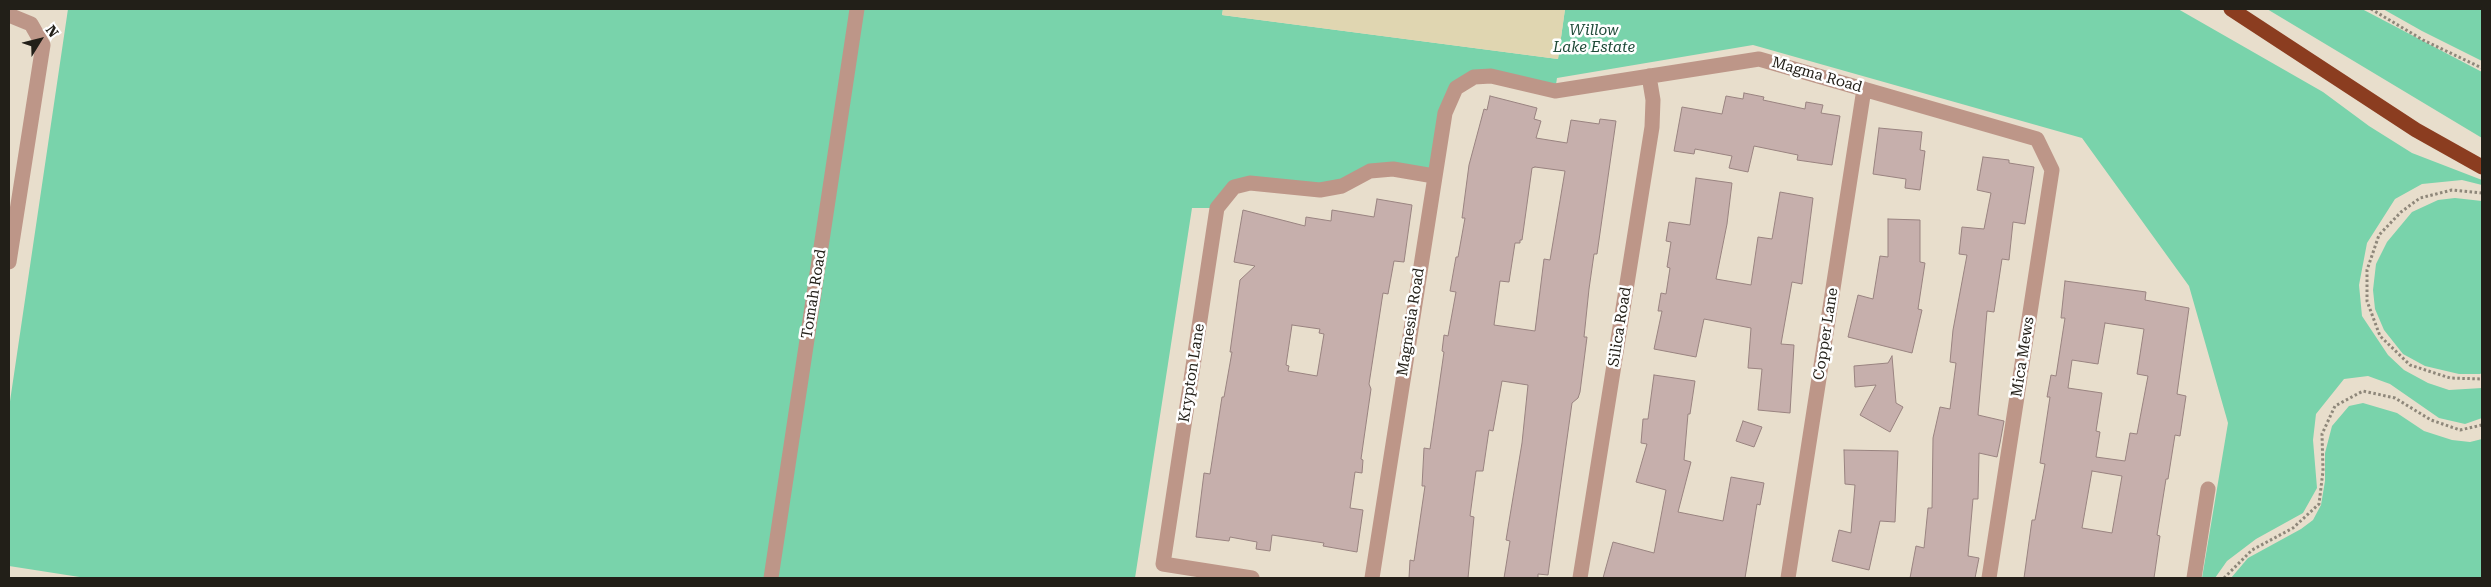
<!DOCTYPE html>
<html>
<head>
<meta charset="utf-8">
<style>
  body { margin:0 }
  #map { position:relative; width:2491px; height:587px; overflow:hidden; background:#e8decc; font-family:"Roboto Serif",serif }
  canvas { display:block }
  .frame { position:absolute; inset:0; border:10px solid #221f18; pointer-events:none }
  .north { position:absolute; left:15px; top:15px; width:50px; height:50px; -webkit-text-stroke:4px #fff; paint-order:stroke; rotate:54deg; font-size:14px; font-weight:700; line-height:20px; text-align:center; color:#221f18 }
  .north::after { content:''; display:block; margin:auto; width:18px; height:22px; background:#221f18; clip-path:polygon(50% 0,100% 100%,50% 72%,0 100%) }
</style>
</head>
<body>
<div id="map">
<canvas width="2491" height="587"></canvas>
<div class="frame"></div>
<div class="north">N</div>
</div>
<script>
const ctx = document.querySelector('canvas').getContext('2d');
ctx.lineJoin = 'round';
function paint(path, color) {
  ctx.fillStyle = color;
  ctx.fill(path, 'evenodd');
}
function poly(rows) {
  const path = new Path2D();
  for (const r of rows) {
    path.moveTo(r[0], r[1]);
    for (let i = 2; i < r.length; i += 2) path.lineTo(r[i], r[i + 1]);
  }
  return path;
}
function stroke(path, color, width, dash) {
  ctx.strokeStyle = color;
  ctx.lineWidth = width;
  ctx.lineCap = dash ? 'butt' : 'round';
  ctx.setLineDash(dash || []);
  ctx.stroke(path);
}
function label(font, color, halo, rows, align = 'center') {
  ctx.font = font + ' "Roboto Serif",serif';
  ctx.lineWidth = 5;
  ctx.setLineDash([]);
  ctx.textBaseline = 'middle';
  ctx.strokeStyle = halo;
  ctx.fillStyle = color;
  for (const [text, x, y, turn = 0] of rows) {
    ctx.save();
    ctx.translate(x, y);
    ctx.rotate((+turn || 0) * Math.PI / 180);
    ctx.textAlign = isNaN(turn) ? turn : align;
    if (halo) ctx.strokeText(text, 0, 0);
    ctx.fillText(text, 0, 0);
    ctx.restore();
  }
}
paint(poly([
  [68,9,1223,9,1222,15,1558,59,1565,9,2178,9,2323,92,2369,126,2412,153,2482,180,2482,185,2462,180,2422,184,2395,199,2367,243,2359,285,2362,316,2388,355,2404,370,2428,383,2449,390,2482,388,2482,418,2465,424,2439,418,2390,384,2368,376,2344,379,2316,414,2313,440,2317,488,2303,513,2256,539,2227,561,2215,578,2202,578,2228,423,2189,286,2082,138,1753,45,1557,78,1555,91,1491,76,1456,88,1434,176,1393,169,1342,186,1250,183,1217,208,1192,208,1135,578,86,578,9,566,9,408],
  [2267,9,2362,9,2482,72,2482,138],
  [2383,9,2482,9,2482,61,2422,31],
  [2455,198,2482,201,2482,373,2480,374,2459,374,2425,366,2403,354,2384,330,2375,309,2373,290,2376,264,2387,242,2412,212,2438,200],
  [2363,403,2397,413,2424,431,2452,440,2470,442,2482,439,2482,578,2231,578,2248,558,2301,529,2313,520,2321,505,2325,481,2325,453,2332,426,2349,406]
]), '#79d3ab');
paint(poly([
  [1223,9,1565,9,1558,59,1222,15]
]), '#e0d6b1');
const building = poly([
  [1744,93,1764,97,1763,100,1805,109,1806,102,1823,105,1821,113,1840,116,1832,165,1797,160,1798,155,1754,146,1748,172,1729,168,1732,156,1695,149,1694,154,1674,151,1682,107,1722,114,1726,96,1743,99,1744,93],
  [1490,96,1537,108,1534,119,1541,121,1536,138,1567,143,1571,120,1599,124,1600,119,1616,121,1597,254,1594,254,1589,289,1584,337,1587,337,1580,392,1578,398,1572,403,1548,575,1538,574,1538,578,1504,578,1510,541,1506,540,1522,443,1528,385,1502,381,1493,431,1489,430,1483,471,1476,471,1470,516,1474,517,1468,578,1409,578,1410,560,1414,561,1425,486,1422,486,1424,448,1430,449,1444,352,1442,351,1444,335,1448,336,1456,292,1450,291,1456,257,1458,257,1465,218,1462,218,1469,165,1484,109,1487,110,1490,96],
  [1535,167,1565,171,1550,260,1544,259,1535,331,1494,325,1500,281,1509,282,1515,243,1520,243,1520,240,1522,240,1532,168,1535,167],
  [1879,128,1922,132,1920,150,1925,151,1920,190,1905,188,1906,179,1873,174,1879,128],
  [1983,157,2009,160,2009,163,2034,167,2025,224,2013,222,2009,260,2002,259,1994,312,1987,311,1978,415,2004,421,2000,443,1997,457,1979,453,1978,499,1973,499,1968,556,1979,558,1975,578,1910,578,1916,546,1924,548,1928,508,1932,508,1933,438,1940,407,1950,409,1956,363,1950,362,1953,330,1967,255,1959,254,1962,227,1984,229,1991,193,1977,190,1983,157],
  [1696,178,1732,183,1727,224,1716,279,1751,285,1758,237,1772,239,1780,192,1813,198,1802,284,1792,282,1781,344,1794,345,1790,413,1758,410,1762,369,1748,368,1751,328,1704,319,1696,357,1654,349,1662,311,1658,311,1661,293,1666,294,1670,268,1667,267,1671,242,1666,241,1669,222,1690,225,1696,178],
  [1377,199,1412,205,1404,262,1394,261,1388,294,1383,293,1369,384,1371,389,1361,459,1363,460,1362,473,1355,472,1350,508,1363,510,1357,552,1323,546,1324,543,1272,535,1270,551,1256,549,1257,542,1230,537,1229,541,1196,537,1204,473,1210,474,1222,397,1224,397,1232,352,1230,352,1240,280,1255,266,1234,262,1243,210,1305,226,1306,217,1331,221,1332,210,1374,217,1377,199],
  [1292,325,1320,329,1319,333,1324,334,1317,376,1288,371,1289,366,1286,365,1292,325],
  [1888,219,1920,220,1920,262,1925,263,1918,309,1922,310,1912,353,1848,337,1858,295,1873,299,1880,256,1888,257,1888,219],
  [2065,281,2146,292,2145,300,2189,308,2177,394,2186,396,2180,436,2175,435,2168,479,2166,479,2157,535,2160,536,2154,578,2024,578,2032,520,2035,520,2045,464,2040,463,2050,397,2047,397,2051,375,2056,376,2065,318,2061,318,2065,281],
  [2105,323,2144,329,2137,374,2148,376,2137,434,2130,433,2125,461,2096,457,2100,432,2096,431,2102,393,2068,388,2072,360,2098,364,2105,323],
  [2092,471,2122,476,2112,533,2082,528,2092,471],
  [1892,356,1896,403,1903,407,1890,432,1860,415,1876,385,1855,387,1854,366,1888,363,1892,356],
  [1654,375,1695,381,1690,414,1688,414,1684,460,1691,462,1678,512,1723,521,1731,477,1764,483,1760,505,1757,504,1745,578,1603,578,1613,542,1654,553,1666,490,1636,482,1647,444,1641,443,1643,419,1648,419,1654,375],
  [1743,421,1762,427,1754,447,1736,441,1743,421],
  [1844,450,1898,451,1895,522,1880,521,1869,570,1832,561,1839,530,1851,533,1855,485,1845,484,1844,450]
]);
paint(building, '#c6afac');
stroke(building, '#998380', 1);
stroke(poly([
  [2371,9,2423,40,2482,68],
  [2482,193,2452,190,2420,198,2401,212,2379,235,2367,270,2367,301,2380,336,2410,365,2450,378,2482,379],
  [2224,578,2252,550,2293,528,2319,504,2323,471,2322,434,2335,406,2363,391,2395,398,2431,420,2460,430,2482,425]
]), '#8e877a', 3, [2.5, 2.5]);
stroke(poly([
  [9,15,31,24,43,45,9,262],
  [771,578,857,9],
  [1252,578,1163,564,1217,208,1234,187,1250,183,1320,190,1342,186,1370,171,1393,169,1434,176],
  [1372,578,1445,113,1456,88,1474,77,1491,76,1555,91,1759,59,2037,139,2052,170,1989,578],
  [1580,578,1652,127,1653,100,1649,76],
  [1788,578,1864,89],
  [2194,578,2208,489]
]), '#bd9688', 15);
stroke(poly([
  [2231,9,2416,130,2482,167]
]), '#8b3d20', 15);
label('italic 15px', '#1f4a38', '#fff', [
  ["Willow",1594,31],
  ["Lake Estate",1594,48]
]);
label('15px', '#221f18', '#fff', [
  ["Magma Road",1817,75,16],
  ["Tomah Road",814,294,-81],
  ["Magnesia Road",1411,322,-81],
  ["Silica Road",1620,327,-81],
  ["Copper Lane",1826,334,-81],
  ["Mica Mews",2023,357,-81],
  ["Krypton Lane",1192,373,-81]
]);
</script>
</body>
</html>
